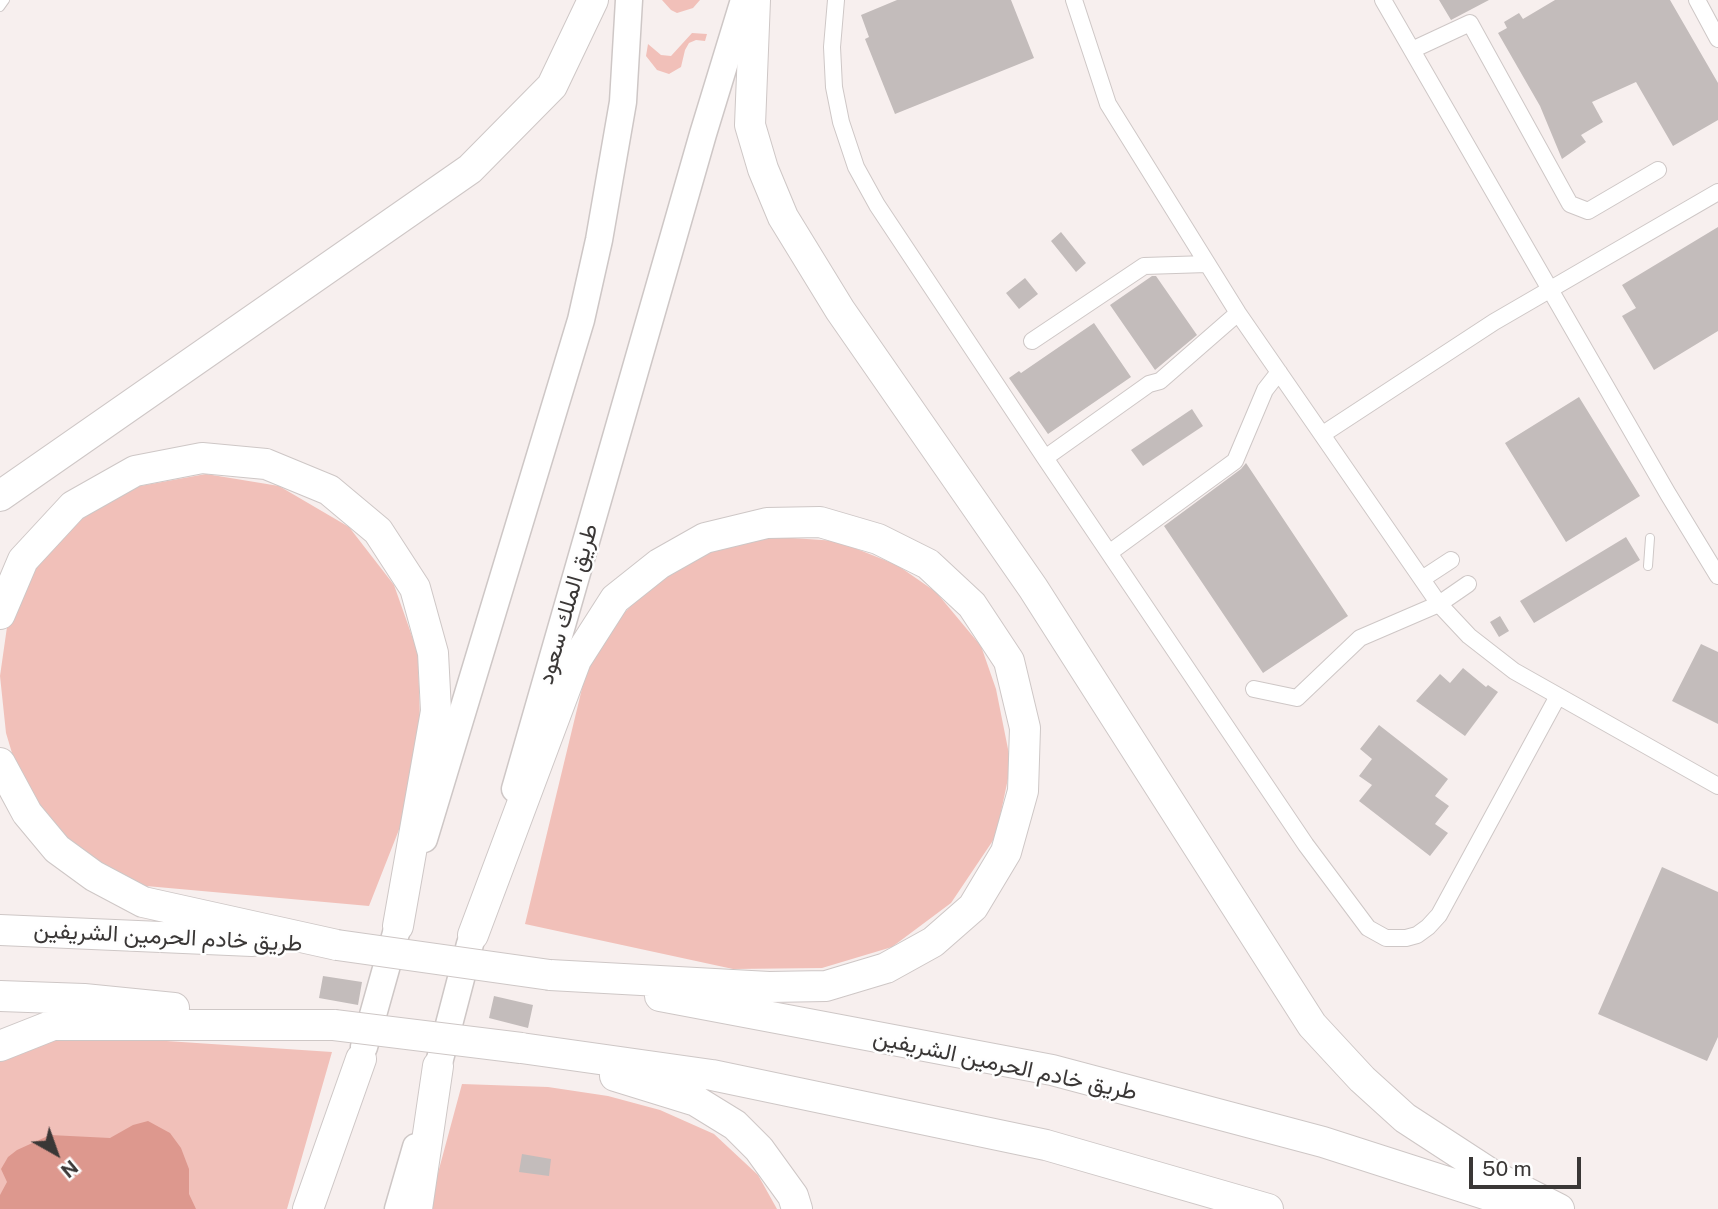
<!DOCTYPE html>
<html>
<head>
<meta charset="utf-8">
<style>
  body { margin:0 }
  #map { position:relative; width:1718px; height:1209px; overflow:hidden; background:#f7efee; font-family:"Public Sans",sans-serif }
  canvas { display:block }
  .north { position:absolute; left:21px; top:1118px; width:70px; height:70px; -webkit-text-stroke:5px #fefefe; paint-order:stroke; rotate:140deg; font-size:19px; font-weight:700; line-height:28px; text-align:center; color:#3a3736 }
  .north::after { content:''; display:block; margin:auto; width:24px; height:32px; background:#3a3736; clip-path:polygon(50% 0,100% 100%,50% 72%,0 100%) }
  .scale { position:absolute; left:1469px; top:1157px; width:112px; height:32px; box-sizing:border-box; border:4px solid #3a3736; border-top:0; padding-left:9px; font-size:21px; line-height:24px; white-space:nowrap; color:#3a3736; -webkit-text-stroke:5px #fefefe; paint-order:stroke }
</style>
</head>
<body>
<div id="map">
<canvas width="1718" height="1209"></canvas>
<div class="north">N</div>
<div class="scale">50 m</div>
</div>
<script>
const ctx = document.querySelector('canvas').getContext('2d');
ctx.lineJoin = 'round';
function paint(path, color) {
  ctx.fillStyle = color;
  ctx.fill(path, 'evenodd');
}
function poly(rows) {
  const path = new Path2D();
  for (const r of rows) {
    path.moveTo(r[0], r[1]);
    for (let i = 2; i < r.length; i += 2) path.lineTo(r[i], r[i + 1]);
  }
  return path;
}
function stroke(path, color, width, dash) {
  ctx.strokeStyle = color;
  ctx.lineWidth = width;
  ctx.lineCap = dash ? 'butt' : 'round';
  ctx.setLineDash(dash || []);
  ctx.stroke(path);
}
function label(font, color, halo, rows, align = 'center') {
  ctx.font = font + ' "Public Sans",Vazirmatn,sans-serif';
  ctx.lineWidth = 5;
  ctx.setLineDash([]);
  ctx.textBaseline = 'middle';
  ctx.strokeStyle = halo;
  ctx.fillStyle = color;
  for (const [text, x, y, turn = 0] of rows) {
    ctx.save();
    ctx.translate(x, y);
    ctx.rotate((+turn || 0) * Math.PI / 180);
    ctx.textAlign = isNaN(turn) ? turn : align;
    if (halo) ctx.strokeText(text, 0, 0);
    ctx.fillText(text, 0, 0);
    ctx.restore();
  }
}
paint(poly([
  [662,0,700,0,693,8,677,13,671,10],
  [692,33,707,34,705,41,696,40,689,43,685,50,681,67,669,74,657,70,646,56,648,44,661,55,671,56],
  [206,474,279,486,349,527,394,585,418,653,420,722,402,822,369,906,135,885,88,859,36,806,18,773,6,733,0,676,7,627,26,579,70,527,129,488],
  [762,536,837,541,897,565,936,592,981,646,996,689,1011,764,996,836,951,903,892,947,822,968,733,969,525,924,586,672,609,628,655,582,712,551],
  [61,1034,332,1052,287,1209,0,1209,0,1060],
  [462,1084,548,1087,608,1096,660,1110,714,1134,758,1175,777,1209,431,1209,435,1184]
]), '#f1c0b9');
paint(poly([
  [148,1121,170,1133,181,1148,189,1169,189,1194,196,1209,0,1209,0,1195,7,1182,1,1169,8,1157,17,1150,50,1135,110,1138,133,1125]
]), '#dd988e');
paint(poly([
  [897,0,1011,0,1034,58,895,114,865,39,869,37,861,15],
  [1439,0,1489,0,1451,20],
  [1555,0,1670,0,1718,83,1718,120,1673,146,1636,82,1592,102,1603,122,1581,135,1586,142,1562,159,1540,106,1498,33,1507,28,1504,22,1519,13,1523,19],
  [1718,227,1718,331,1654,370,1622,316,1636,308,1622,285],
  [1061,232,1086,263,1076,272,1051,241],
  [1152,276,1156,276,1197,335,1155,370,1110,305],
  [1025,278,1038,294,1019,309,1006,293],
  [1094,323,1131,377,1048,434,1009,378,1019,371,1021,373],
  [1579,397,1640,496,1566,542,1505,443],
  [1192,409,1203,426,1143,466,1131,450],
  [1246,463,1348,616,1263,673,1164,526,1241,469],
  [1626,537,1640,560,1534,623,1520,601],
  [1500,616,1509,631,1499,637,1490,622],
  [1701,644,1718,652,1718,724,1672,701],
  [1463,668,1486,687,1488,685,1498,692,1465,736,1416,701,1440,674,1450,683],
  [1379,725,1448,779,1435,796,1449,806,1435,824,1448,833,1430,856,1359,801,1372,785,1359,776,1372,759,1360,749],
  [1662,867,1718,892,1718,1037,1707,1061,1598,1014],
  [323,976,362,982,358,1005,319,998],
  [494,996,533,1005,528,1028,489,1018],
  [522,1154,551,1159,549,1176,519,1172]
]), '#c3bcbb');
const service = poly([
  [0,7,5,0],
  [1648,566,1650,538]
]);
const minor = poly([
  [836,0,832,47,834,87,841,122,856,167,877,205,1045,458,1306,845,1368,928,1386,938,1406,938,1417,935,1428,927,1439,915,1558,696],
  [1074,0,1108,104,1238,313,1439,604,1469,636,1514,671,1718,786],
  [1383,0,1668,494,1718,576],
  [1697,0,1718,39],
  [1412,50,1470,23,1570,204,1588,211,1658,170],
  [1032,341,1144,266,1207,264],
  [1323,434,1494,322,1718,192],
  [1045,458,1149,384,1160,381,1238,313],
  [1109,553,1235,461,1265,390,1279,372],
  [1422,579,1451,560],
  [1254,689,1297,698,1360,638,1439,604,1468,584]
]);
const primary = poly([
  [515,789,703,134,744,0],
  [424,839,581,320,599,240,623,102,629,0],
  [364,1047,396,933],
  [440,1059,470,944],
  [398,1209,416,1147]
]);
const motorway = poly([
  [755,0,750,125,763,169,783,217,840,310,1033,588,1312,1025,1362,1079,1405,1118,1494,1176,1559,1209],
  [0,496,470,169,552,86,593,0],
  [0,614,23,560,73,506,135,471,202,458,266,464,329,490,378,531,415,588,433,653,436,711,398,926],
  [0,763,27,813,57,849,94,876,143,902,337,945],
  [0,930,252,941],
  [473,935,576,660,615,599,659,564,705,538,767,523,820,522,878,539,928,564,972,605,1009,661,1025,728,1023,791,1006,852,973,907,933,942,886,968,826,986,769,987,550,975],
  [0,996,84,999,174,1008],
  [660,996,1052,1070,1323,1142,1519,1205],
  [0,1046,53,1025,334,1025],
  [521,1048,712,1075,1046,1145,1268,1209],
  [615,1076,696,1101,735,1125,759,1149,793,1196,797,1209],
  [308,1209,361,1059],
  [417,1209,438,1066]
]);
stroke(service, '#cec7c6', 10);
stroke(minor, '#cec7c6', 18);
stroke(primary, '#cec7c6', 29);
stroke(motorway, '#cec7c6', 32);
stroke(service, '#fff', 8);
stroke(minor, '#fff', 16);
stroke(primary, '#fff', 26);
stroke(motorway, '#fff', 30);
const motorwayBridge = poly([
  [337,945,550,975],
  [334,1025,521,1048]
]);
stroke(motorwayBridge, '#cec7c6', 32, []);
stroke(motorwayBridge, '#fff', 30);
label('23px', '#3a3736', '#fefefe', [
  ["طريق الملك سعود",568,604,-74],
  ["طريق خادم الحرمين الشريفين",168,937,3],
  ["طريق خادم الحرمين الشريفين",1005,1065,12]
]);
</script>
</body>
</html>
